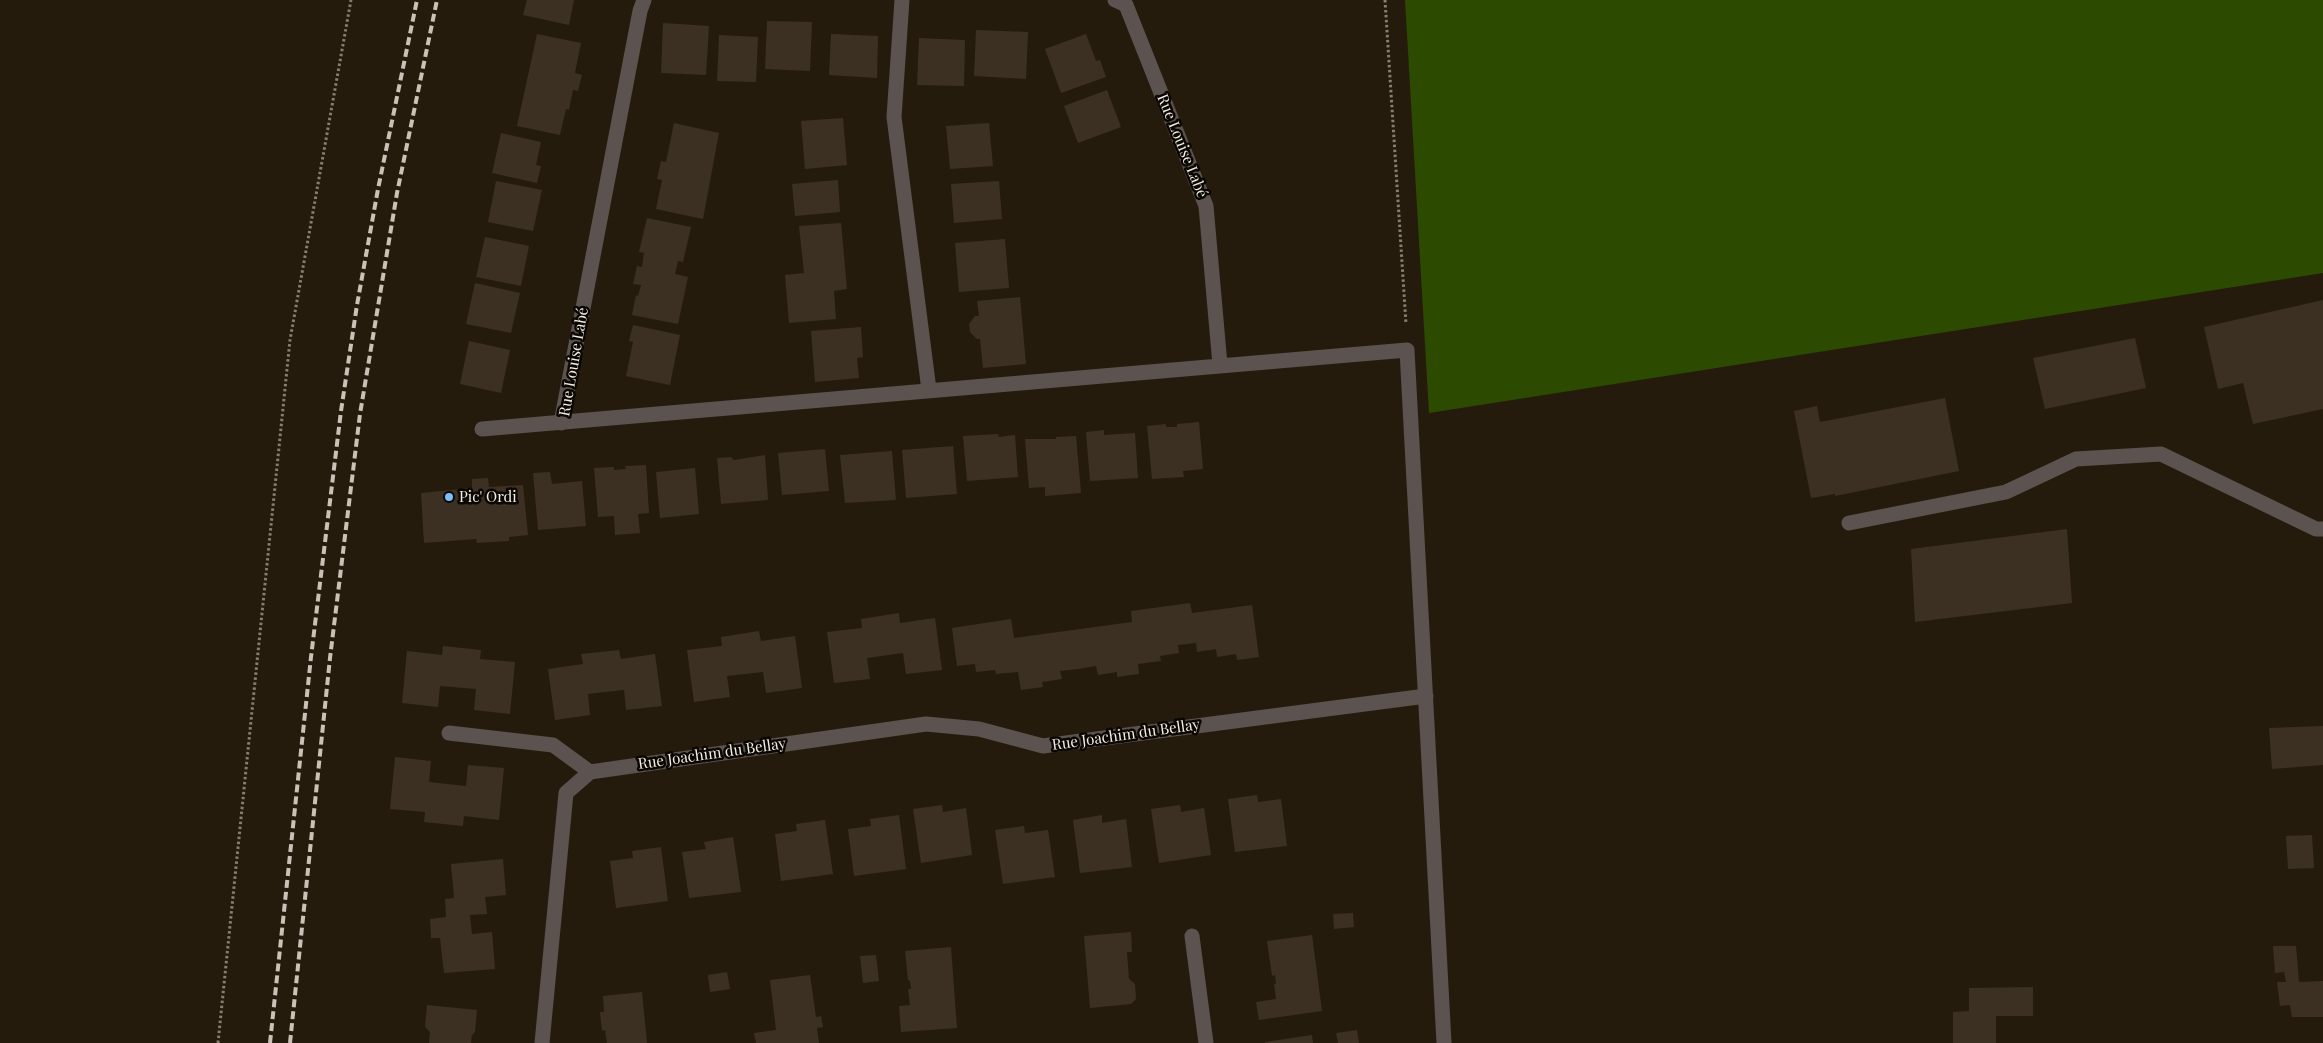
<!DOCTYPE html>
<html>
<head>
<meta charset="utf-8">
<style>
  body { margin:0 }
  canvas { display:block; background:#251b0c }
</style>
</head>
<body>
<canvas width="2323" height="1043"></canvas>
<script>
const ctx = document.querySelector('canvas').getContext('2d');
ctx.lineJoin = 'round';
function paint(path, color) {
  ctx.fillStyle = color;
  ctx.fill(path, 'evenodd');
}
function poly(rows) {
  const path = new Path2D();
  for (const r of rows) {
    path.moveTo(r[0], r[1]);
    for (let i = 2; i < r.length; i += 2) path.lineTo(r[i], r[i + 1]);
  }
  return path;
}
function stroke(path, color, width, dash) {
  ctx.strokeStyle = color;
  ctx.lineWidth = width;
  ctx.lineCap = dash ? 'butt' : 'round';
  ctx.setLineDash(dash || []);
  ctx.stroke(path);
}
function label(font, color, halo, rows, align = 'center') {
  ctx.font = font + ' "Playfair Display",serif';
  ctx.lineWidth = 5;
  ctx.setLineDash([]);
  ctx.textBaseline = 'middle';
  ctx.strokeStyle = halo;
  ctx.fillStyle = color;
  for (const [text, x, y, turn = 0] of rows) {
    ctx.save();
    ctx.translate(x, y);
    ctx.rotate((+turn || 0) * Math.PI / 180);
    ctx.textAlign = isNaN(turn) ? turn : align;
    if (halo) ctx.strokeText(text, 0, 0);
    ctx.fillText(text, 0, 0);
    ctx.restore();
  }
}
paint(poly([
  [1405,0,2323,0,2323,273,1429,413]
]), '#2c4b01');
paint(poly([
  [527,0,574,0,569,25,523,15],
  [767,21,812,22,810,71,765,69],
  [663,23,709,26,706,75,661,73],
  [976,30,1028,32,1026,79,974,76],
  [537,34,581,43,575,73,582,75,578,91,573,90,569,110,566,109,560,135,517,126],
  [831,34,878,36,877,78,829,75],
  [1086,34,1096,61,1100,60,1106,77,1061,93,1045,49],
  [719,35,758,37,756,82,717,81],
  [919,38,965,40,964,86,917,85],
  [1107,90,1121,127,1078,143,1064,106],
  [843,118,847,165,805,169,801,121],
  [674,123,719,133,703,219,656,209,662,180,657,179,661,161,666,162],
  [989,123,993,166,950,169,946,126],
  [501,133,541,142,536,165,541,166,537,183,492,173],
  [838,180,840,212,795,216,792,184],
  [496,181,542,190,533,231,488,222],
  [999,181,1002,219,954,223,951,184],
  [647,218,691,227,683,262,678,261,675,274,688,277,678,324,632,315,636,295,638,296,641,285,633,284,637,266,642,267,644,253,639,252],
  [841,223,847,289,834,291,836,319,789,323,785,275,804,273,799,226],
  [485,237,529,246,521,286,476,277],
  [1005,239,1009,288,959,292,955,243],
  [475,283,520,293,511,333,466,324],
  [1020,297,1026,364,983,368,980,339,977,339,970,332,969,324,975,316,979,316,977,301],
  [2323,300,2323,409,2253,424,2243,383,2218,389,2204,327],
  [633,325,680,335,670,385,626,376,633,342,629,341],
  [861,327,863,357,857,358,859,378,815,382,811,331],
  [2135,338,2146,388,2045,409,2033,358],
  [469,341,510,350,501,393,460,384],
  [1945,398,1959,471,1835,496,1835,494,1811,498,1794,411,1817,406,1820,422],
  [1199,422,1203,469,1183,471,1184,477,1152,479,1147,426,1166,424,1166,427,1177,427,1177,424],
  [1104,430,1104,435,1135,433,1138,478,1090,481,1086,432],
  [998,434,999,437,1015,435,1018,477,967,481,963,436],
  [1076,436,1081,493,1045,496,1045,487,1029,488,1025,439,1056,439,1056,437],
  [953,446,957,494,906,498,902,450],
  [825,449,829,491,782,495,778,453],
  [892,451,896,500,845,503,840,455],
  [765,455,768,500,721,504,717,458,731,457,734,460],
  [646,465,649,513,638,514,640,533,615,535,614,516,598,517,594,468,614,467,614,470,626,469,625,466],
  [695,468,699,514,660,518,656,472],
  [550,472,552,484,582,481,586,526,538,530,533,473],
  [488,478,489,487,523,485,528,535,509,537,509,541,477,543,476,539,424,543,421,493,472,488,472,479],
  [2067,529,2072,603,1915,622,1911,549],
  [1190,603,1192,613,1252,605,1259,657,1237,660,1236,654,1217,657,1216,649,1197,652,1196,643,1178,645,1179,653,1160,656,1161,661,1138,664,1139,674,1117,677,1117,672,1098,675,1096,666,1078,669,1060,671,1062,679,1042,682,1043,687,1021,690,1018,672,996,674,995,670,976,672,975,664,957,666,952,628,1011,619,1014,638,1132,622,1131,611],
  [899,613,900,623,935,618,942,670,906,674,903,653,867,658,870,679,834,683,827,632,862,628,861,619],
  [759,631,761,641,795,636,802,688,766,693,763,672,727,676,730,697,694,702,687,650,722,646,721,637],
  [443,646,481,650,480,659,515,662,510,714,474,710,476,689,440,686,438,707,402,703,407,651,442,655],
  [619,650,621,659,655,654,662,706,626,710,624,690,605,692,588,694,590,715,555,720,548,669,583,664,581,654],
  [2323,726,2323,765,2272,769,2269,728],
  [395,757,431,761,429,782,466,786,468,765,504,768,499,820,464,816,463,826,424,822,425,812,390,809],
  [1257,795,1258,802,1281,799,1287,846,1235,852,1228,799],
  [942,805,943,812,966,808,972,855,921,863,913,809],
  [1180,805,1181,812,1204,808,1211,855,1159,863,1151,809],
  [899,815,906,869,854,876,848,829,871,826,870,819],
  [1102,815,1102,823,1126,819,1132,867,1080,873,1073,820],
  [825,820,833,874,781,881,775,834,797,831,796,824],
  [1024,826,1025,833,1048,830,1055,877,1003,884,995,830],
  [2312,835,2314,868,2288,869,2286,836],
  [733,837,741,892,689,898,682,852,706,849,704,842],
  [661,847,668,901,616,908,610,861,633,858,632,851],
  [503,859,506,895,485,897,487,914,470,915,472,934,492,932,495,969,444,973,440,938,431,938,430,919,446,917,445,899,454,898,451,864],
  [1353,913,1354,927,1334,929,1333,914],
  [1131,932,1132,952,1127,952,1129,979,1135,984,1136,999,1131,1004,1090,1008,1084,936],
  [1312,935,1322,1011,1259,1020,1256,1002,1276,999,1274,984,1276,984,1275,975,1272,976,1267,941],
  [2273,946,2296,946,2299,982,2323,981,2323,1017,2292,1017,2290,1005,2280,1006,2277,982,2286,982,2284,972,2275,973],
  [951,947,957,1028,901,1032,899,1006,910,1005,908,989,911,989,910,981,908,980,905,951],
  [876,955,879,981,863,983,860,956],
  [727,972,730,989,710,992,708,975],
  [810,975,816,1017,821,1016,823,1027,817,1028,819,1043,756,1043,754,1033,776,1030,770,980],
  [2033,987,2033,1016,1996,1016,1996,1043,1953,1043,1953,1012,1969,1011,1969,988],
  [642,992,647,1043,607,1043,605,1030,602,1031,600,1012,604,1012,603,996],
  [427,1005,477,1010,475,1032,472,1035,471,1043,429,1043,430,1032,425,1027],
  [1357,1030,1359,1043,1338,1043,1336,1033],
  [1312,1035,1313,1043,1265,1043,1265,1042]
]), '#3b3021');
stroke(poly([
  [1385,0,1406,324],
  [218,1043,290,340,351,0]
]), '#877e72', 3, [2.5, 2.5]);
stroke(poly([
  [902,0,894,117,929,390],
  [1115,0,1126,5,1206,206,1220,365],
  [561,423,640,11,644,0],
  [482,429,1407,350,1444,1043],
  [1849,523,2006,492,2076,459,2161,454,2316,529,2323,529],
  [449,733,553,745,590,772,926,724,979,729,1043,746,1426,696],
  [1192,936,1206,1043],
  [542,1043,566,793,590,772]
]), '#5c5250', 15);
stroke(poly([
  [270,1043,311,657,341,411,357,305,378,189,417,0],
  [290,1043,330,658,360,414,397,193,437,0]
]), '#cac2b7', 4, [8, 4]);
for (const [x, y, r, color] of [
  [449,497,5,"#7abff8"]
]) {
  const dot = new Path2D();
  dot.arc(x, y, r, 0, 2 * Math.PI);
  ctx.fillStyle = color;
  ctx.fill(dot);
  stroke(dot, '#0a0703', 2);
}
label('15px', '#f4ede3', '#0a0703', [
  ["Rue Louise Labé",1182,146,68],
  ["Rue Louise Labé",574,362,-80],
  ["Rue Joachim du Bellay",1126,735,-8],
  ["Rue Joachim du Bellay",712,754,-8]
]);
label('15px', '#f4ede3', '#0a0703', [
  ["Pic' Ordi",459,497]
], 'left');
</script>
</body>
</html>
